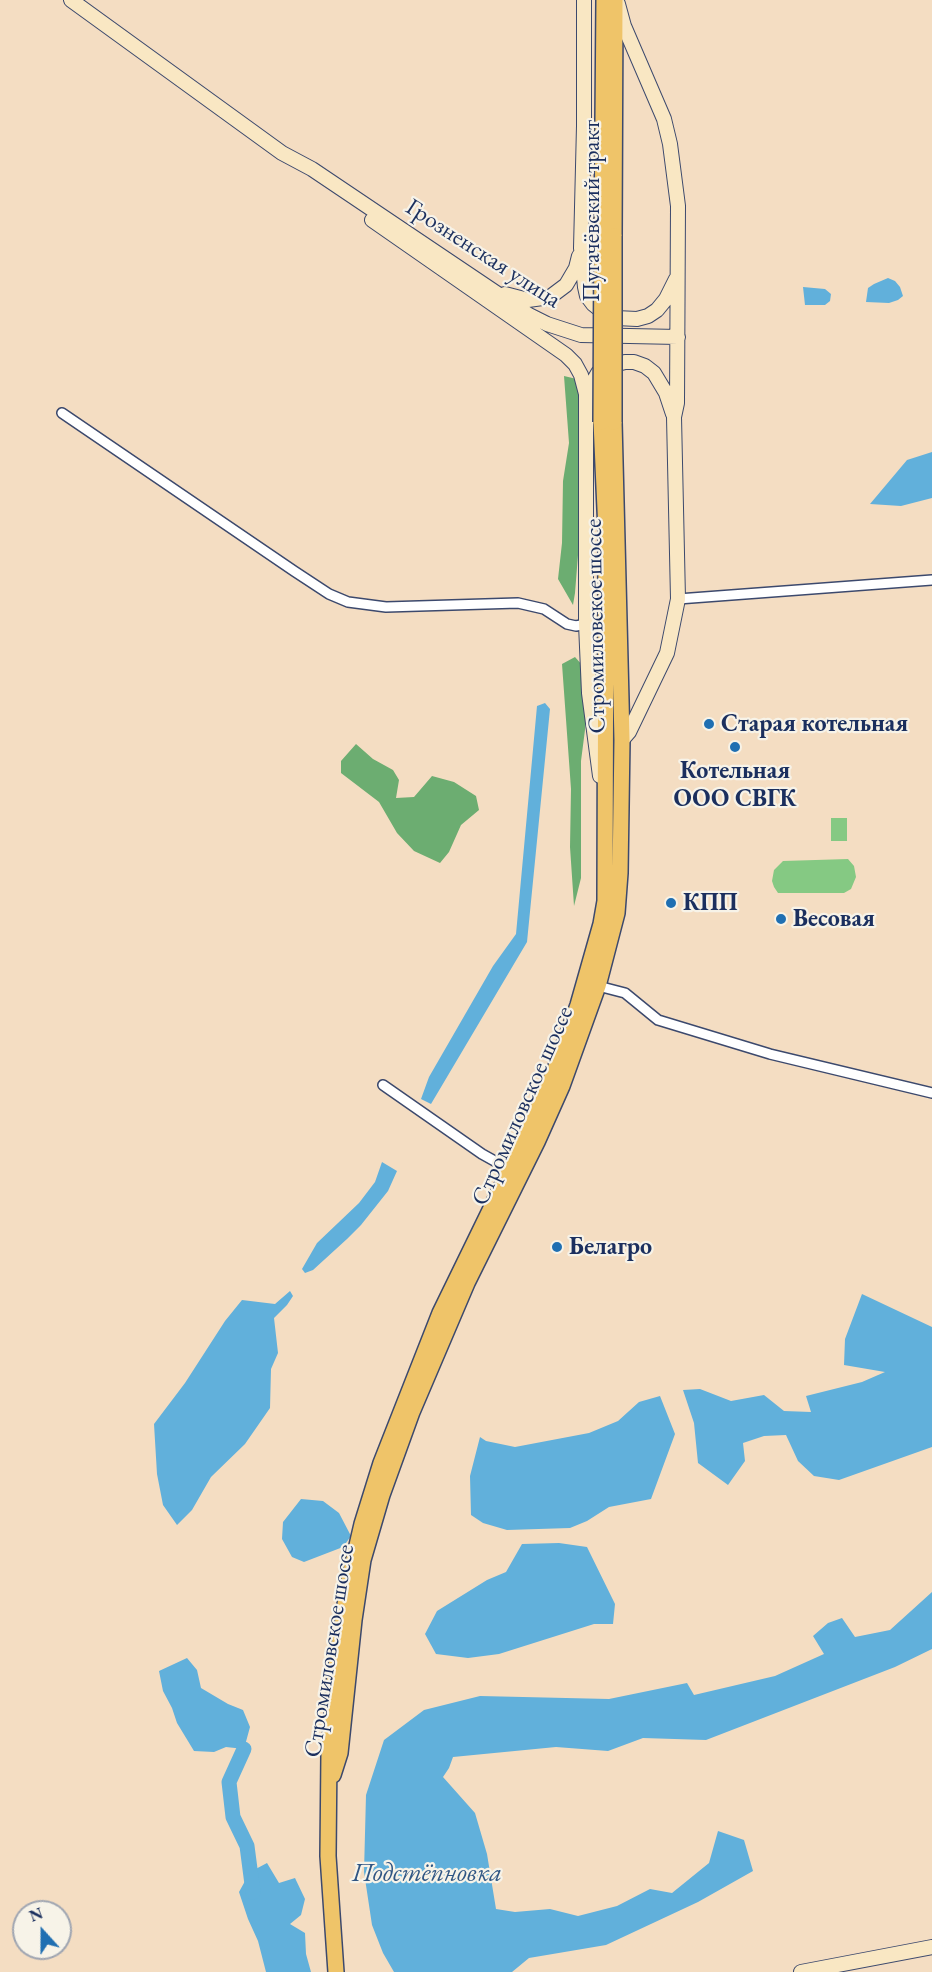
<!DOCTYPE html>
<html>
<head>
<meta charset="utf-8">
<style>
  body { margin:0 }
  #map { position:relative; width:932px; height:1972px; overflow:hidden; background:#f4ddc2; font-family:"EB Garamond",serif }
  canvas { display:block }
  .north { position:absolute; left:12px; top:1900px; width:60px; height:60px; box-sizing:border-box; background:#f7f3e8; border:2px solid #9fa5b1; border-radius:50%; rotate:339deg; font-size:16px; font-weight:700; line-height:24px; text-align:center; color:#1b2f5e }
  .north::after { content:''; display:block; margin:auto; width:21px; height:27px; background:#1f6fb2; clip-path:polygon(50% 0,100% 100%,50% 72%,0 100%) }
</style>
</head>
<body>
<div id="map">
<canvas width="932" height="1972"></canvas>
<div class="north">N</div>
</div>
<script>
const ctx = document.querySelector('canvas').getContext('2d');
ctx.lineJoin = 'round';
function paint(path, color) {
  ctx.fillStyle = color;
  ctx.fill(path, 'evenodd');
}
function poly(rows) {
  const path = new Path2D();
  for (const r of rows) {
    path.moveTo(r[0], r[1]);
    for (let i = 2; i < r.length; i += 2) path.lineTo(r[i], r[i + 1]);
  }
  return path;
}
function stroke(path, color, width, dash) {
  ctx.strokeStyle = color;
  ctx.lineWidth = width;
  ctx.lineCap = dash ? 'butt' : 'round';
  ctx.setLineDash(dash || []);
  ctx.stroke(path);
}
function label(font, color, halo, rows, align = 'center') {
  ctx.font = font + ' "EB Garamond",serif';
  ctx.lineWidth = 4.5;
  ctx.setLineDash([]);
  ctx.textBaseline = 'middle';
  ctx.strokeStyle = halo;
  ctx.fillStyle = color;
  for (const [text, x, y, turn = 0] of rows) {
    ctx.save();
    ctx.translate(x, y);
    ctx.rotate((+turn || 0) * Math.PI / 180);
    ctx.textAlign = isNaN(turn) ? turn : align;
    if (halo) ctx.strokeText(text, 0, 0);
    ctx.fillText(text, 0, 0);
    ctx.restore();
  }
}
paint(poly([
  [831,818,847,818,847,841,831,841],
  [848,859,854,866,856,877,851,889,844,893,778,893,774,887,772,881,774,870,783,861]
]), '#85c983');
paint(poly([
  [564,376,581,380,579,412,580,530,575,593,573,605,558,579,562,543,563,481,569,443],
  [575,657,583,666,585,683,586,722,581,761,581,878,574,906,570,847,571,789,562,664],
  [356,744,373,759,393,770,399,780,396,798,414,797,432,776,454,782,476,796,479,810,461,825,449,852,440,863,414,851,397,833,379,802,341,773,341,761]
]), '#6cad71');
paint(poly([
  [888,278,895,281,900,287,903,296,898,300,889,303,866,302,868,288,874,284],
  [803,287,825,289,831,294,830,301,825,305,805,305],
  [932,452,932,498,901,506,870,504,907,460],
  [545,703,550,709,527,942,431,1104,421,1099,429,1077,493,966,516,934,537,706],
  [382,1162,397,1171,388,1191,361,1225,347,1239,313,1270,305,1273,302,1269,317,1243,359,1203,375,1182],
  [290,1291,293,1296,287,1305,274,1318,278,1353,271,1369,270,1408,245,1444,211,1477,192,1510,177,1525,163,1505,157,1474,154,1424,185,1383,225,1321,242,1300,275,1304],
  [862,1294,932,1327,932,1447,839,1480,814,1476,798,1461,786,1435,764,1436,743,1443,745,1461,728,1485,698,1463,694,1423,683,1390,700,1389,731,1401,764,1395,784,1411,811,1412,806,1396,862,1382,885,1372,844,1365,845,1339],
  [660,1396,675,1434,651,1499,609,1507,587,1521,570,1528,507,1530,483,1523,471,1515,470,1476,480,1437,486,1441,515,1447,589,1433,618,1421,639,1402],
  [301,1499,323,1501,339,1513,351,1536,343,1547,304,1562,292,1557,282,1539,283,1522],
  [559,1543,587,1547,615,1604,613,1624,594,1624,499,1654,468,1658,436,1654,425,1634,437,1611,487,1580,506,1572,522,1544],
  [932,1592,932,1649,895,1667,706,1740,643,1738,608,1751,556,1747,453,1757,449,1768,443,1777,475,1813,487,1854,496,1909,515,1912,550,1909,578,1916,617,1906,650,1889,672,1893,709,1863,718,1831,744,1840,753,1871,698,1902,606,1945,529,1958,512,1972,394,1972,383,1953,372,1925,364,1872,366,1795,384,1740,424,1710,480,1696,609,1699,687,1683,694,1695,775,1676,824,1654,813,1636,828,1623,842,1618,855,1637,890,1630],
  [187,1658,197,1670,201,1688,228,1704,243,1710,250,1727,244,1749,226,1747,214,1752,194,1751,177,1723,172,1708,163,1691,159,1671],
  [267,1863,279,1883,295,1878,305,1899,301,1915,290,1924,305,1933,306,1954,311,1972,266,1972,258,1941,248,1919,239,1892,250,1872]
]), '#61b0db');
stroke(poly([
  [244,1749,229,1782,233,1817,247,1846,253,1892]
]), '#61b0db', 15);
const street = poly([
  [62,413,294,571,329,594,348,602,386,607,518,603,544,609,567,624,576,626,586,624],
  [678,599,932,580],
  [598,986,625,993,658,1020,770,1054,932,1093],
  [383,1085,482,1154,509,1169]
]);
const secondary = poly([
  [71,0,282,153,312,169,529,315,547,324,581,335,678,337],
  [584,0,584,126,581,248,585,287,587,296,593,304,603,312,616,318,637,319,648,316,657,310,666,299,676,279],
  [618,4,624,26,664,119,670,144,678,206,677,403,674,417,678,599,667,653,629,732,622,740],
  [372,220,566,355,575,364,581,375,586,394],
  [505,294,528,300,550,297,566,285,576,268,579,256],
  [600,776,589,693,586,624,586,394,598,373,606,367,625,362,634,362,645,366,654,373,666,393,673,414],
  [801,1972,932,1947]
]);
const primary = poly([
  [614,236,615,0],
  [602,239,604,0],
  [333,1775,340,1753,354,1620,363,1560,382,1495,412,1412,467,1283,537,1142,562,1086,598,986,617,913,620,873,622,740,614,422],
  [336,1972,328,1856,329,1753,335,1674,348,1584,362,1524,381,1463,440,1313,516,1157,554,1072,578,1005,601,924,605,901,606,531,601,422]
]);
stroke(street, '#3c496d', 12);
stroke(secondary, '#3c496d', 16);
stroke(primary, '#3c496d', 18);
stroke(street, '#fff', 9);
stroke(secondary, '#f9e7c3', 14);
stroke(primary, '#efc469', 15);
const primaryBridge = poly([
  [601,422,602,239],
  [614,422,614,236]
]);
stroke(primaryBridge, '#3c496d', 18, []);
stroke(primaryBridge, '#efc469', 15);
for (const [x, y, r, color] of [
  [709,724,6,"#1f6fb2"],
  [735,747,6,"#1f6fb2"],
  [671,903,6,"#1f6fb2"],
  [781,919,6,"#1f6fb2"],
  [557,1247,6,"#1f6fb2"]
]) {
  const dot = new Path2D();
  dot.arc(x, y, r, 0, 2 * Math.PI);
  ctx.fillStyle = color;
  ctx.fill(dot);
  stroke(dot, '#f7f3e8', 2);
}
label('24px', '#1b2f5e', '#f7f3e8', [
  ["Пугачёвский тракт",592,211,-90],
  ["Грозненская улица",483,254,33],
  ["Стромиловское шоссе",596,626,-91],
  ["Стромиловское шоссе",523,1106,-66],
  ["Стромиловское шоссе",330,1651,-81]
]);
label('bold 24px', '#1b2f5e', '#f7f3e8', [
  ["Старая котельная",721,724],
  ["Котельная",735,771,"center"],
  ["ООО СВГК",735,799,"center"],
  ["КПП",683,903],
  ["Весовая",793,919],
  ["Белагро",569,1247]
], 'left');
label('italic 26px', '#305684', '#f7f3e8', [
  ["Подстёпновка",427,1874]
]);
</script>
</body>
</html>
